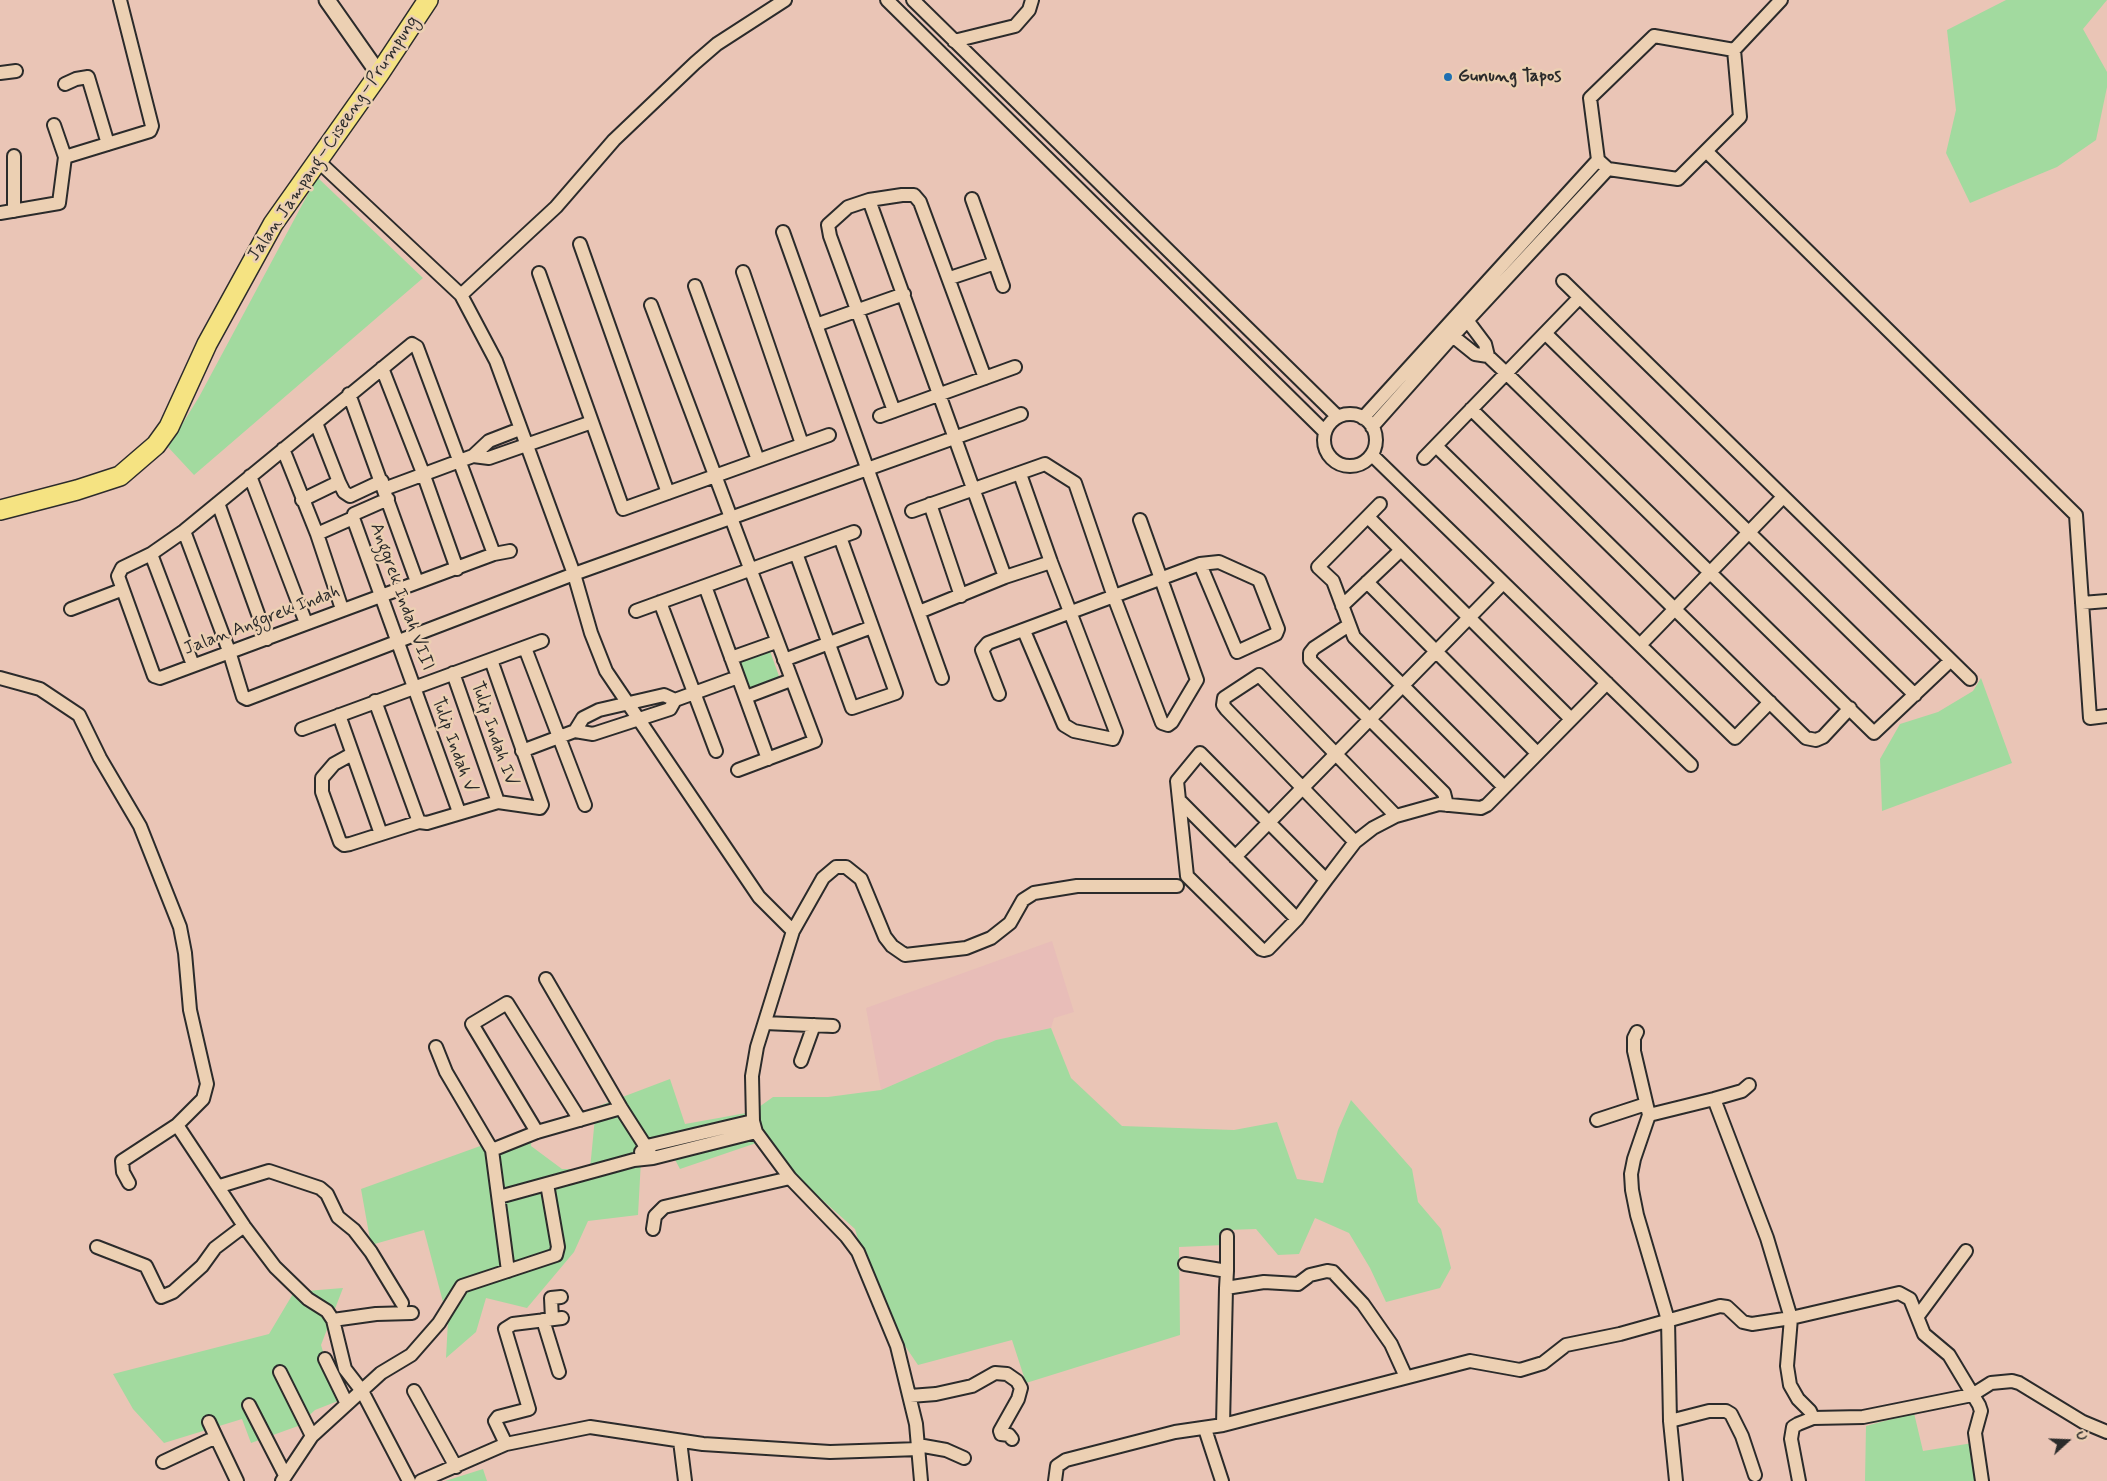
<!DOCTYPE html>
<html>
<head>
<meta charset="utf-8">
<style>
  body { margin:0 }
  #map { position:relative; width:2107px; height:1481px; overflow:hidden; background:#eac5b6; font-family:Mynerve,sans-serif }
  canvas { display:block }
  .north { position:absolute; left:2042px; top:1416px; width:50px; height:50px; -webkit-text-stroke:4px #ecd0b3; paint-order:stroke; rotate:70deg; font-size:14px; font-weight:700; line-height:20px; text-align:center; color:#2b2b2b }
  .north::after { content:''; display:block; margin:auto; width:18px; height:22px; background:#2b2b2b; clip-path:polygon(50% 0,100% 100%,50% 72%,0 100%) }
</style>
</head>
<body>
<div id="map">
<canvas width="2107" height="1481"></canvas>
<div class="north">U</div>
</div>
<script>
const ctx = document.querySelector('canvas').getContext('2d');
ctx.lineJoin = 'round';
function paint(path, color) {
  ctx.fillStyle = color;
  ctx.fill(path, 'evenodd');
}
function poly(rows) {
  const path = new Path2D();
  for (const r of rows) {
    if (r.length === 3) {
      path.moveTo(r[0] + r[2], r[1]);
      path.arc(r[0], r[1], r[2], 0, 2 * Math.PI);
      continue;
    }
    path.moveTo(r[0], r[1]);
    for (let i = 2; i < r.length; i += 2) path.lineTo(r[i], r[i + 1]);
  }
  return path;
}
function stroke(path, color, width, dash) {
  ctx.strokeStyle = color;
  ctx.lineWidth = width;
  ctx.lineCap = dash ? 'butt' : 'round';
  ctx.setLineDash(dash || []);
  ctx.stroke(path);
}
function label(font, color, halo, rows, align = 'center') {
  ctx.font = font + ' Mynerve,sans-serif';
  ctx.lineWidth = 5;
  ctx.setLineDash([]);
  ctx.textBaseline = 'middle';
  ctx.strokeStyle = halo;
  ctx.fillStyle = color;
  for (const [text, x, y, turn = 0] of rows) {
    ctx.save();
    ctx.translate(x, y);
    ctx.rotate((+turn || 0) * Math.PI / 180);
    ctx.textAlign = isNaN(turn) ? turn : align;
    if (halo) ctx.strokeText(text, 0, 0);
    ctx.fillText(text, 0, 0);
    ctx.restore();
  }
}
paint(poly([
  [1052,941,1074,1012,1054,1018,1051,1028,996,1040,881,1090,866,1008]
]), '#e8bdb8');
paint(poly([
  [2006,0,2107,0,2083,29,2107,72,2107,87,2096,140,2057,167,1970,203,1946,153,1956,110,1947,30],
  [317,177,423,278,194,475,168,447,199,397],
  [770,651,780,679,750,690,740,662],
  [1981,678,2012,763,1882,811,1880,759,1900,724,1938,712,1973,691],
  [1051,1028,1071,1078,1122,1126,1234,1130,1277,1122,1297,1179,1323,1183,1338,1130,1351,1100,1412,1169,1418,1202,1441,1229,1451,1268,1440,1288,1386,1302,1370,1268,1349,1233,1315,1218,1299,1254,1278,1255,1256,1229,1227,1230,1224,1245,1179,1247,1180,1335,1026,1383,1012,1340,918,1365,877,1305,855,1229,784,1166,768,1139,680,1169,665,1141,642,1142,638,1215,588,1221,574,1252,527,1308,486,1298,476,1332,446,1358,448,1321,424,1230,371,1245,361,1189,533,1127,531,1146,562,1169,590,1169,596,1107,670,1079,685,1124,752,1112,773,1097,828,1097,881,1090,996,1040],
  [343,1288,321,1345,338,1401,315,1410,298,1426,251,1443,242,1419,164,1443,133,1409,113,1374,269,1334,294,1292],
  [1914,1413,1923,1451,1979,1442,1986,1481,1865,1481,1866,1426],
  [483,1469,487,1481,445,1481]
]), '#a2da9f');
const minor = poly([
  [887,0,1325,432],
  [913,0,1338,417],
  [1654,36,1734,50,1740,117,1678,179,1608,169,1598,160,1590,98,1654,36],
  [954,41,1015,26,1029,10,1032,0],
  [1734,50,1781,0],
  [0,73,16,71],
  [65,84,76,79,88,77,108,144],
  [54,125,65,157],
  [1706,151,2076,515,2090,718,2107,716],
  [14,156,14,211],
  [317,160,461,295,496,361,574,574,591,633,606,671,759,897,793,931,757,1047,752,1076,753,1121,756,1132,790,1178,846,1236,858,1252,897,1346,916,1424,921,1481],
  [972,199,1003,286],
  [869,200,1005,577],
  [0,213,59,203,65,157,150,131,152,126,120,0],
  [783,232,942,678],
  [580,244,668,493],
  [743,272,802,444],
  [539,273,623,509,829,435],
  [950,278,995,263],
  [1563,281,1970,679],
  [695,286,758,460],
  [461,295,556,207,614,140,695,63,717,44,785,0],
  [651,305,815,741,738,770],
  [1464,316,1485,344,1488,356],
  [816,325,904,294],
  [1444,329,1475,354,1488,356,1505,372,1874,733,1950,661],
  [1545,333,1915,695],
  [382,368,423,473,457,569],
  [349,394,417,582],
  [1471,409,1806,738,1816,740,1823,737,1850,708],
  [894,411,830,236,828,225,848,207,869,200,902,195,914,195,920,202,985,378],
  [1350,440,26],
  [880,416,1015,367],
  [1363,418,1598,160],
  [316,423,339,482],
  [1372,427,1452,337,1608,169],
  [1436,446,1735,738,1770,702],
  [283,449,317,534,342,609],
  [1372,455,1691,765],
  [473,456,489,441,520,429],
  [1424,458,1579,298],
  [1020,474,1051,562,1116,732,1113,739,1074,731,1064,725,1024,631],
  [250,476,306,623],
  [384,489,473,456,489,458,592,422],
  [302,500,339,482,344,492,350,496,382,481],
  [218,503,267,639],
  [930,504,961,596],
  [1380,504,1318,567,1333,581,1354,637,1504,787],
  [912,511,1045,464,1075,483,1114,597,1162,723,1168,725,1172,722,1197,680,1140,520],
  [1368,517,1571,719],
  [353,518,459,812],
  [184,531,229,651,243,697,247,699,574,574,1021,414],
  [317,534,353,518,354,514,388,499],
  [796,553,852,708,896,693,840,537],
  [151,554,193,665],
  [494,554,417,347,412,344,184,531,151,554,122,568,118,576,154,676,160,678,494,554,510,551],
  [1367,582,1537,753],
  [705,586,768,759],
  [660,602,716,751],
  [2082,603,2107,601],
  [1342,606,1401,550],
  [71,609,121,590],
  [636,611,854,532],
  [919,612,1005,577,1051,562],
  [1349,625,1314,648,1310,653,1310,660,1444,793,1447,805],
  [1640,645,1783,497],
  [525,648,585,805],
  [731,658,776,642],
  [784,660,872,627],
  [453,673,498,802,540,808,542,805,491,660],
  [0,678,40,689,79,715,100,758,140,826,180,927,185,953,190,1010,207,1084,203,1099,177,1125,244,1226,275,1267,308,1299,327,1311,333,1320,345,1369,362,1391,409,1481],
  [999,694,982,650,988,643,1200,564,1219,562,1259,580,1278,629,1276,634,1237,652,1200,564],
  [746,697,791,680],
  [375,701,419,822,427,823,498,802],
  [339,715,381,834],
  [302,729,542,641],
  [575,731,593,734,670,709,675,700,738,677],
  [522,751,575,731,583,718,599,710,664,695,675,700],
  [352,754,334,764,322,778,322,792,340,842,344,845,350,844,419,822],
  [1181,802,1297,919],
  [1355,842,1226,709,1223,705,1224,698,1259,675,1396,816],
  [1235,857,1503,583],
  [1326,880,1200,753,1177,781,1187,876,1261,949,1264,950,1268,949,1297,919,1326,880,1355,842,1373,828,1396,816,1439,804,1481,808,1487,805,1607,683],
  [793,931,823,878,836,867,846,867,861,879,885,937,892,946,905,955,966,948,991,938,1010,923,1023,900,1034,893,1077,886,1177,886],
  [546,979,621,1108,653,1158],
  [765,1023,833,1026],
  [1637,1032,1634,1038,1634,1051,1649,1115,1634,1159,1631,1174,1632,1190,1637,1215,1668,1320,1670,1421,1676,1481],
  [436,1047,446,1072,492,1150,537,1132,621,1108],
  [801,1061,814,1025],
  [1714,1099,1767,1238,1791,1318,1787,1366,1790,1385,1798,1399,1810,1411,1813,1418],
  [1649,1115,1714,1099,1742,1091,1749,1085],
  [1597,1120,1646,1104],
  [537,1132,472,1024,507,1003,580,1120],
  [492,1150,508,1271],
  [641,1152,647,1146,753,1121],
  [129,1183,123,1172,122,1161,177,1125],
  [220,1186,269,1171,320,1188,327,1194,338,1217,354,1230,371,1252,402,1303],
  [499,1197,634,1160,653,1158,756,1132],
  [653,1229,655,1216,664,1207,790,1178],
  [97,1247,146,1266,161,1297,173,1292,202,1266,215,1248,244,1226],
  [1185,1264,1227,1271,1226,1288],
  [1227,1271,1227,1236],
  [1918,1316,1966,1251],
  [552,1319,551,1298,561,1297],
  [333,1320,376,1314,412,1313],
  [543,1320,559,1372],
  [325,1359,347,1404],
  [280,1372,312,1436],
  [414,1391,456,1467],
  [910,1396,936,1394,972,1386,995,1373,1007,1374,1017,1381,1021,1388,1018,1399,1000,1431,1001,1434,1009,1435,1012,1439],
  [249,1405,285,1475],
  [1670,1421,1709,1411,1726,1411,1731,1414,1742,1436,1755,1475],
  [1223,1425,1226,1288,1264,1282,1298,1284,1310,1275,1327,1271,1333,1272,1363,1304,1391,1344,1406,1377],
  [1205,1429,1222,1481],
  [216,1437,237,1481],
  [680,1441,685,1481],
  [506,1444,495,1421,498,1417,529,1409,505,1329,513,1324,562,1318],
  [918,1445,946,1450,964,1458],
  [163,1462,216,1437,209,1422],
  [282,1481,312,1436,381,1373,411,1355,439,1323,462,1286,556,1255,558,1247,547,1184],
  [421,1481,506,1444,590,1427,703,1444,830,1452,919,1449],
  [1055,1481,1057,1466,1066,1460,1175,1432,1223,1425,1470,1361,1520,1370,1543,1363,1566,1345,1620,1334,1720,1306,1727,1307,1743,1322,1752,1324,1791,1318,1899,1293,1910,1299,1924,1334,1949,1355,1979,1405,1981,1411,1975,1433,1982,1481],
  [1799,1481,1791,1439,1793,1427,1798,1424,1813,1418,1863,1417,1972,1395,1991,1383,2012,1381,2019,1383,2083,1422,2107,1432]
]);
const tertiary = poly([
  [327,0,379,74]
]);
const primary = poly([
  [0,510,77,490,120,476,156,445,169,427,207,344,273,224,379,74,428,0]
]);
stroke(minor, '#2b2b2b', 16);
stroke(tertiary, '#2b2b2b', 19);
stroke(primary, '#2b2b2b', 22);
stroke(minor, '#ecd0b3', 12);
stroke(tertiary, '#ecd0b3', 15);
stroke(primary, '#f5e382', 19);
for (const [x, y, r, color] of [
  [1448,77,5,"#1f6fb2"]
]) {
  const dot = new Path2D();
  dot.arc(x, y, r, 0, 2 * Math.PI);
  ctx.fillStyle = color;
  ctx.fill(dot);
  stroke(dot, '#ecd0b3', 2);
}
label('bold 18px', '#2b2b2b', '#ecd0b3', [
  ["Gunung Tapos",1458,77]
], 'left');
label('18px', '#2b2b2b', '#ecd0b3', [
  ["Jalan Jampang–Ciseeng–Prumpung",334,139,-56],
  ["Anggrek Indah VIII",401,597,70],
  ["Jalan Anggrek Indah",262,621,-21],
  ["Tulip Indah IV",493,734,71],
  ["Tulip Indah V",453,745,70]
]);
</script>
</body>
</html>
